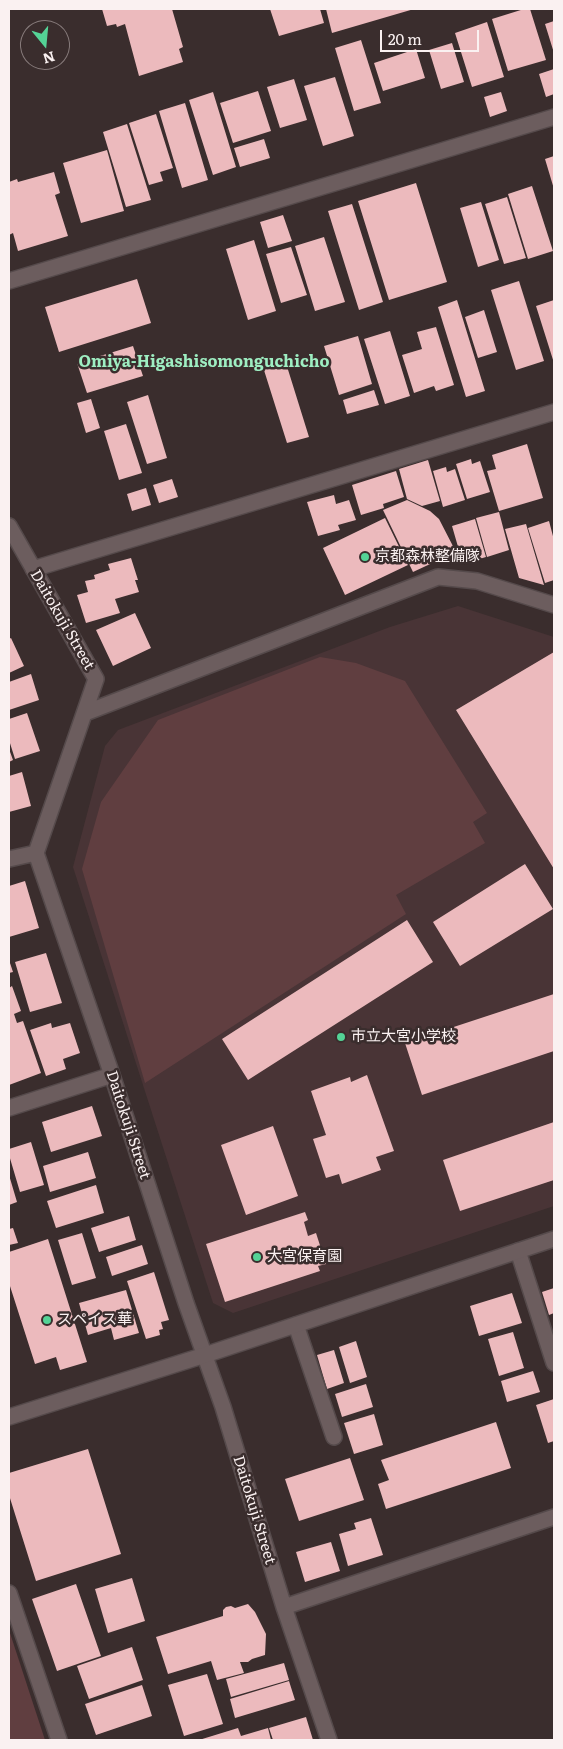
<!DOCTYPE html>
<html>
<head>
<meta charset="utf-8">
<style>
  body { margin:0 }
  #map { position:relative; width:563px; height:1749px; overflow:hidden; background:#3a2d2d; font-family:Literata,serif }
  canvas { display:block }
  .frame { position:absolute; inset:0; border:10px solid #faf1f1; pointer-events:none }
  .north { position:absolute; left:20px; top:20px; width:50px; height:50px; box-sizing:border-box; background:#3a2d2d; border:1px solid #877b7b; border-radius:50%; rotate:163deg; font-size:14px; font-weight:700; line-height:20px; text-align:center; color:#faf1f1 }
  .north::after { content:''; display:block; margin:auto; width:18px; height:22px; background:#54d396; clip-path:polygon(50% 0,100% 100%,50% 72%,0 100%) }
  .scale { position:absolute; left:380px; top:30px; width:99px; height:22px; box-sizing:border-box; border:2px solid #faf1f1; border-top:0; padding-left:6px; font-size:15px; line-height:18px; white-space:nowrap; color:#faf1f1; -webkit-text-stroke:4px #3a2d2d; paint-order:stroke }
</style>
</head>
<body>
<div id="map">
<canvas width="563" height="1749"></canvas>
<div class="frame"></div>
<div class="north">N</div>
<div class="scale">20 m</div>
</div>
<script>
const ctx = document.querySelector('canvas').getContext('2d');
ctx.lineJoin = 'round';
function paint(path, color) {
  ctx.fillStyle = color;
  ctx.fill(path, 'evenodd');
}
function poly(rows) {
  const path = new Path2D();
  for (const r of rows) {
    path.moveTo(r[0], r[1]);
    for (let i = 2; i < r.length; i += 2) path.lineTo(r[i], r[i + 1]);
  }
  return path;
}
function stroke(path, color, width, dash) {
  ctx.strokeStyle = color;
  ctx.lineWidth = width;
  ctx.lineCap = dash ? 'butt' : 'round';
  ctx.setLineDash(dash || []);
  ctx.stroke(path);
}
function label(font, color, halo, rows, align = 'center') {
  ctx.font = font + ' Literata,"Noto Sans JP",serif';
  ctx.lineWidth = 5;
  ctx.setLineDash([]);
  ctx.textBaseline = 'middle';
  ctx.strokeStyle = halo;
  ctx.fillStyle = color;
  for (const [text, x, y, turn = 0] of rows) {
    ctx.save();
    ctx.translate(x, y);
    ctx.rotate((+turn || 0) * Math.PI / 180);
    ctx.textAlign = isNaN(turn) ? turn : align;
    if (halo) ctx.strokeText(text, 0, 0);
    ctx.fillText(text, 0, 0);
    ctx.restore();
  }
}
paint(poly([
  [458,606,554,637,554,1206,233,1313,213,1303,73,867,105,746,118,730,390,627]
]), '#493436');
paint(poly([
  [320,657,356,663,405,681,487,813,473,822,485,843,396,895,406,914,145,1083,82,869,101,802,158,720],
  [9,1630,45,1740,9,1740]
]), '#603e40');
paint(poly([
  [102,9,172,9,183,47,179,49,183,62,139,76,125,24,117,27,116,24,107,26],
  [270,9,320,9,324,23,279,36],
  [326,9,414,9,332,33],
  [524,9,530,9,546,60,508,71,492,19],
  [554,21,554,53,545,24],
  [487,22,504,77,472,87,455,33],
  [361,40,381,103,354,111,335,48],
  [452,43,464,82,441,89,429,50],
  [416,49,425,78,383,91,374,63],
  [554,69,554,94,546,97,539,74],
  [335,77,354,136,323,146,304,86],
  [294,79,307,120,280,128,267,87],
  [258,91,271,131,233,143,220,103],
  [213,92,236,167,213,175,189,100],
  [501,92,507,111,490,117,484,97],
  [185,103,208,180,182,188,159,111],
  [156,114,173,168,160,172,163,181,149,185,129,123],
  [127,124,151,200,126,207,103,132],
  [264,139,270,158,240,167,234,148],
  [107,150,124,211,81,223,63,163],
  [554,156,554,189,545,159],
  [54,172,60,193,55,195,68,236,18,251,13,233,9,235,9,182,17,179,18,182],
  [416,183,447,282,389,300,358,201],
  [532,186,553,251,528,259,508,194],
  [507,197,526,258,504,264,485,204],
  [481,202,499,260,478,267,460,208],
  [352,204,383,302,359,310,328,211],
  [283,215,292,241,268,248,260,222],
  [324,237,345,302,315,311,295,246],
  [254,240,276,311,248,320,226,249],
  [291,247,307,295,281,303,266,254],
  [137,279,151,323,59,352,45,307],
  [519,281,544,361,516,370,491,290],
  [457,300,485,391,466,397,438,307],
  [554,300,554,363,536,306],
  [484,310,497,352,478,358,465,317],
  [436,327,454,385,436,391,434,386,414,393,402,355,422,349,417,332],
  [390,331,410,396,385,404,364,339],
  [358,336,372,384,339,395,324,346],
  [133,346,143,376,87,393,77,363],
  [285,360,309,437,287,443,263,367],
  [374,390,379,405,347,414,343,400],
  [148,395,167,458,147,464,127,402],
  [91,399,100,428,86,433,77,403],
  [126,424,142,473,119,480,104,431],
  [527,444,543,498,499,511,487,471,496,469,492,455],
  [471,459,472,464,480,461,490,492,467,499,456,464],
  [428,460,440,501,422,506,407,499,399,469],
  [446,467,447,472,455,469,465,500,443,507,433,471],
  [396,471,404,497,383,504,384,508,361,515,352,485],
  [172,479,178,497,159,503,153,485],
  [146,488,151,505,132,511,127,494],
  [334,495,336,504,349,500,356,520,338,525,340,530,318,536,307,502],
  [407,500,430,511,439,519,456,552,413,572,383,510],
  [499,512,509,550,487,557,476,518],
  [385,518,408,565,345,595,323,548],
  [475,519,486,557,463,564,452,526],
  [549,521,554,540,554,580,545,583,528,528],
  [526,524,544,585,519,578,505,529],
  [131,558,138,580,135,580,139,592,115,599,120,613,86,623,77,595,88,592,85,581,95,579,94,575,110,570,108,564],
  [135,613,151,648,113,666,96,630],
  [11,638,24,666,9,673,9,639],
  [554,652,554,869,456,710],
  [31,674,39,700,9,710,9,682],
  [27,713,40,751,15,759,9,740,9,719],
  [9,749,13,760,9,762],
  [22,772,31,806,9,812,9,776],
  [525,864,553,909,460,966,433,922],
  [25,881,39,928,9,937,9,886],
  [407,920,433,962,248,1080,222,1039],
  [46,953,62,1003,30,1012,15,962],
  [9,960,13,972,9,973],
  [12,986,21,1011,14,1014,17,1023,23,1021,41,1073,9,1085,9,988],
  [554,994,554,1051,422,1095,405,1043],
  [51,1023,52,1028,70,1023,80,1053,63,1059,66,1069,46,1076,30,1030],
  [367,1075,394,1151,376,1157,381,1170,342,1184,339,1174,326,1178,313,1139,326,1135,311,1091,350,1077,351,1082],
  [92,1106,102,1136,51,1152,42,1122],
  [554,1122,554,1180,460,1211,443,1160],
  [273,1126,298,1196,246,1215,221,1145],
  [31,1142,44,1185,20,1192,9,1155,9,1149],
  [88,1152,96,1178,50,1192,43,1166],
  [9,1175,17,1202,9,1205],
  [96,1185,104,1213,56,1228,47,1201],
  [305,1212,308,1220,304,1222,308,1236,316,1233,326,1264,318,1266,320,1271,225,1302,206,1244],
  [129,1216,136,1240,99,1252,91,1228],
  [13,1228,18,1243,9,1245,9,1229],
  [82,1233,96,1278,72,1285,58,1240],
  [48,1239,87,1362,60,1370,56,1357,35,1364,9,1283,9,1252],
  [142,1245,148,1264,112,1276,106,1257],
  [154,1272,169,1320,161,1322,163,1329,159,1330,160,1335,146,1339,127,1281],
  [554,1288,554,1313,549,1315,542,1292],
  [126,1290,139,1333,114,1340,111,1328,88,1335,79,1303],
  [512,1293,522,1323,479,1336,470,1306],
  [513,1332,524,1368,499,1376,488,1339],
  [356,1341,367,1377,350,1383,339,1347],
  [334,1350,344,1383,327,1389,317,1355],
  [533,1371,540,1392,507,1402,501,1381],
  [366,1384,373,1407,342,1417,335,1394],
  [554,1399,554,1441,548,1443,536,1405],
  [374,1414,383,1445,354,1454,344,1423],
  [496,1422,511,1468,386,1509,378,1484,389,1480,381,1460],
  [88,1449,121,1554,36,1581,9,1495,9,1473],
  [350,1458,364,1500,299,1521,285,1479],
  [371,1518,383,1555,348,1566,339,1534,356,1529,354,1523],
  [331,1542,340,1571,305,1582,296,1552],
  [132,1578,145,1621,108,1633,95,1589],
  [76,1584,101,1656,57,1671,32,1599],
  [248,1604,255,1612,266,1634,265,1655,252,1659,248,1662,240,1662,244,1673,217,1680,211,1661,168,1674,156,1637,223,1616,223,1610,226,1607,231,1606,235,1608],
  [132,1647,143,1680,89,1699,77,1666],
  [284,1663,289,1680,231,1697,226,1679],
  [207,1674,223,1724,184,1736,168,1685],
  [289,1681,295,1700,235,1718,230,1699],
  [142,1685,152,1716,96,1735,85,1704],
  [306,1717,313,1740,273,1740,269,1728],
  [238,1728,241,1736,268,1728,271,1740,199,1740]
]), '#ecbabd');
const lane = poly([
  [518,1251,554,1363],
  [296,1325,334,1437],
  [9,1593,59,1740]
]);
const street = poly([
  [9,281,554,117],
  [9,526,96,679,36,853,112,1075,186,1303,223,1407,284,1607,329,1740],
  [33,569,554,412],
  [85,713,438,577,477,581,554,605],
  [9,859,36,853],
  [9,1108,112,1075],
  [284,1607,554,1517]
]);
const secondary = poly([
  [9,1417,205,1355,554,1239]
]);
stroke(lane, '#554a4b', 18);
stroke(street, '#554a4b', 18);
stroke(secondary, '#554a4b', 18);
stroke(lane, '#6c5d5e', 15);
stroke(street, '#6c5d5e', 15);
stroke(secondary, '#6c5d5e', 15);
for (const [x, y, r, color] of [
  [365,557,5,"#54d396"],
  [341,1037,5,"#54d396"],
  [257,1257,5,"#54d396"],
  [47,1320,5,"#54d396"]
]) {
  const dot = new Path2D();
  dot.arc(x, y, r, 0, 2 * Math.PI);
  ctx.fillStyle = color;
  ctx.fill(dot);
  stroke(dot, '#3a2d2d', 2);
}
label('15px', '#faf1f1', '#3a2d2d', [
  ["京都森林整備隊",375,557],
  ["市立大宮小学校",351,1037],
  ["大宮保育園",267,1257],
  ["スペイス華",57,1320]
], 'left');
label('15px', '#faf1f1', '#3a2d2d', [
  ["Daitokuji Street",62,620,60],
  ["Daitokuji Street",128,1125,72],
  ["Daitokuji Street",254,1510,73]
]);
label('bold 16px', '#9eeec2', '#3a2d2d', [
  ["Omiya-Higashisomonguchicho",204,362]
]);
</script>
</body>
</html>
